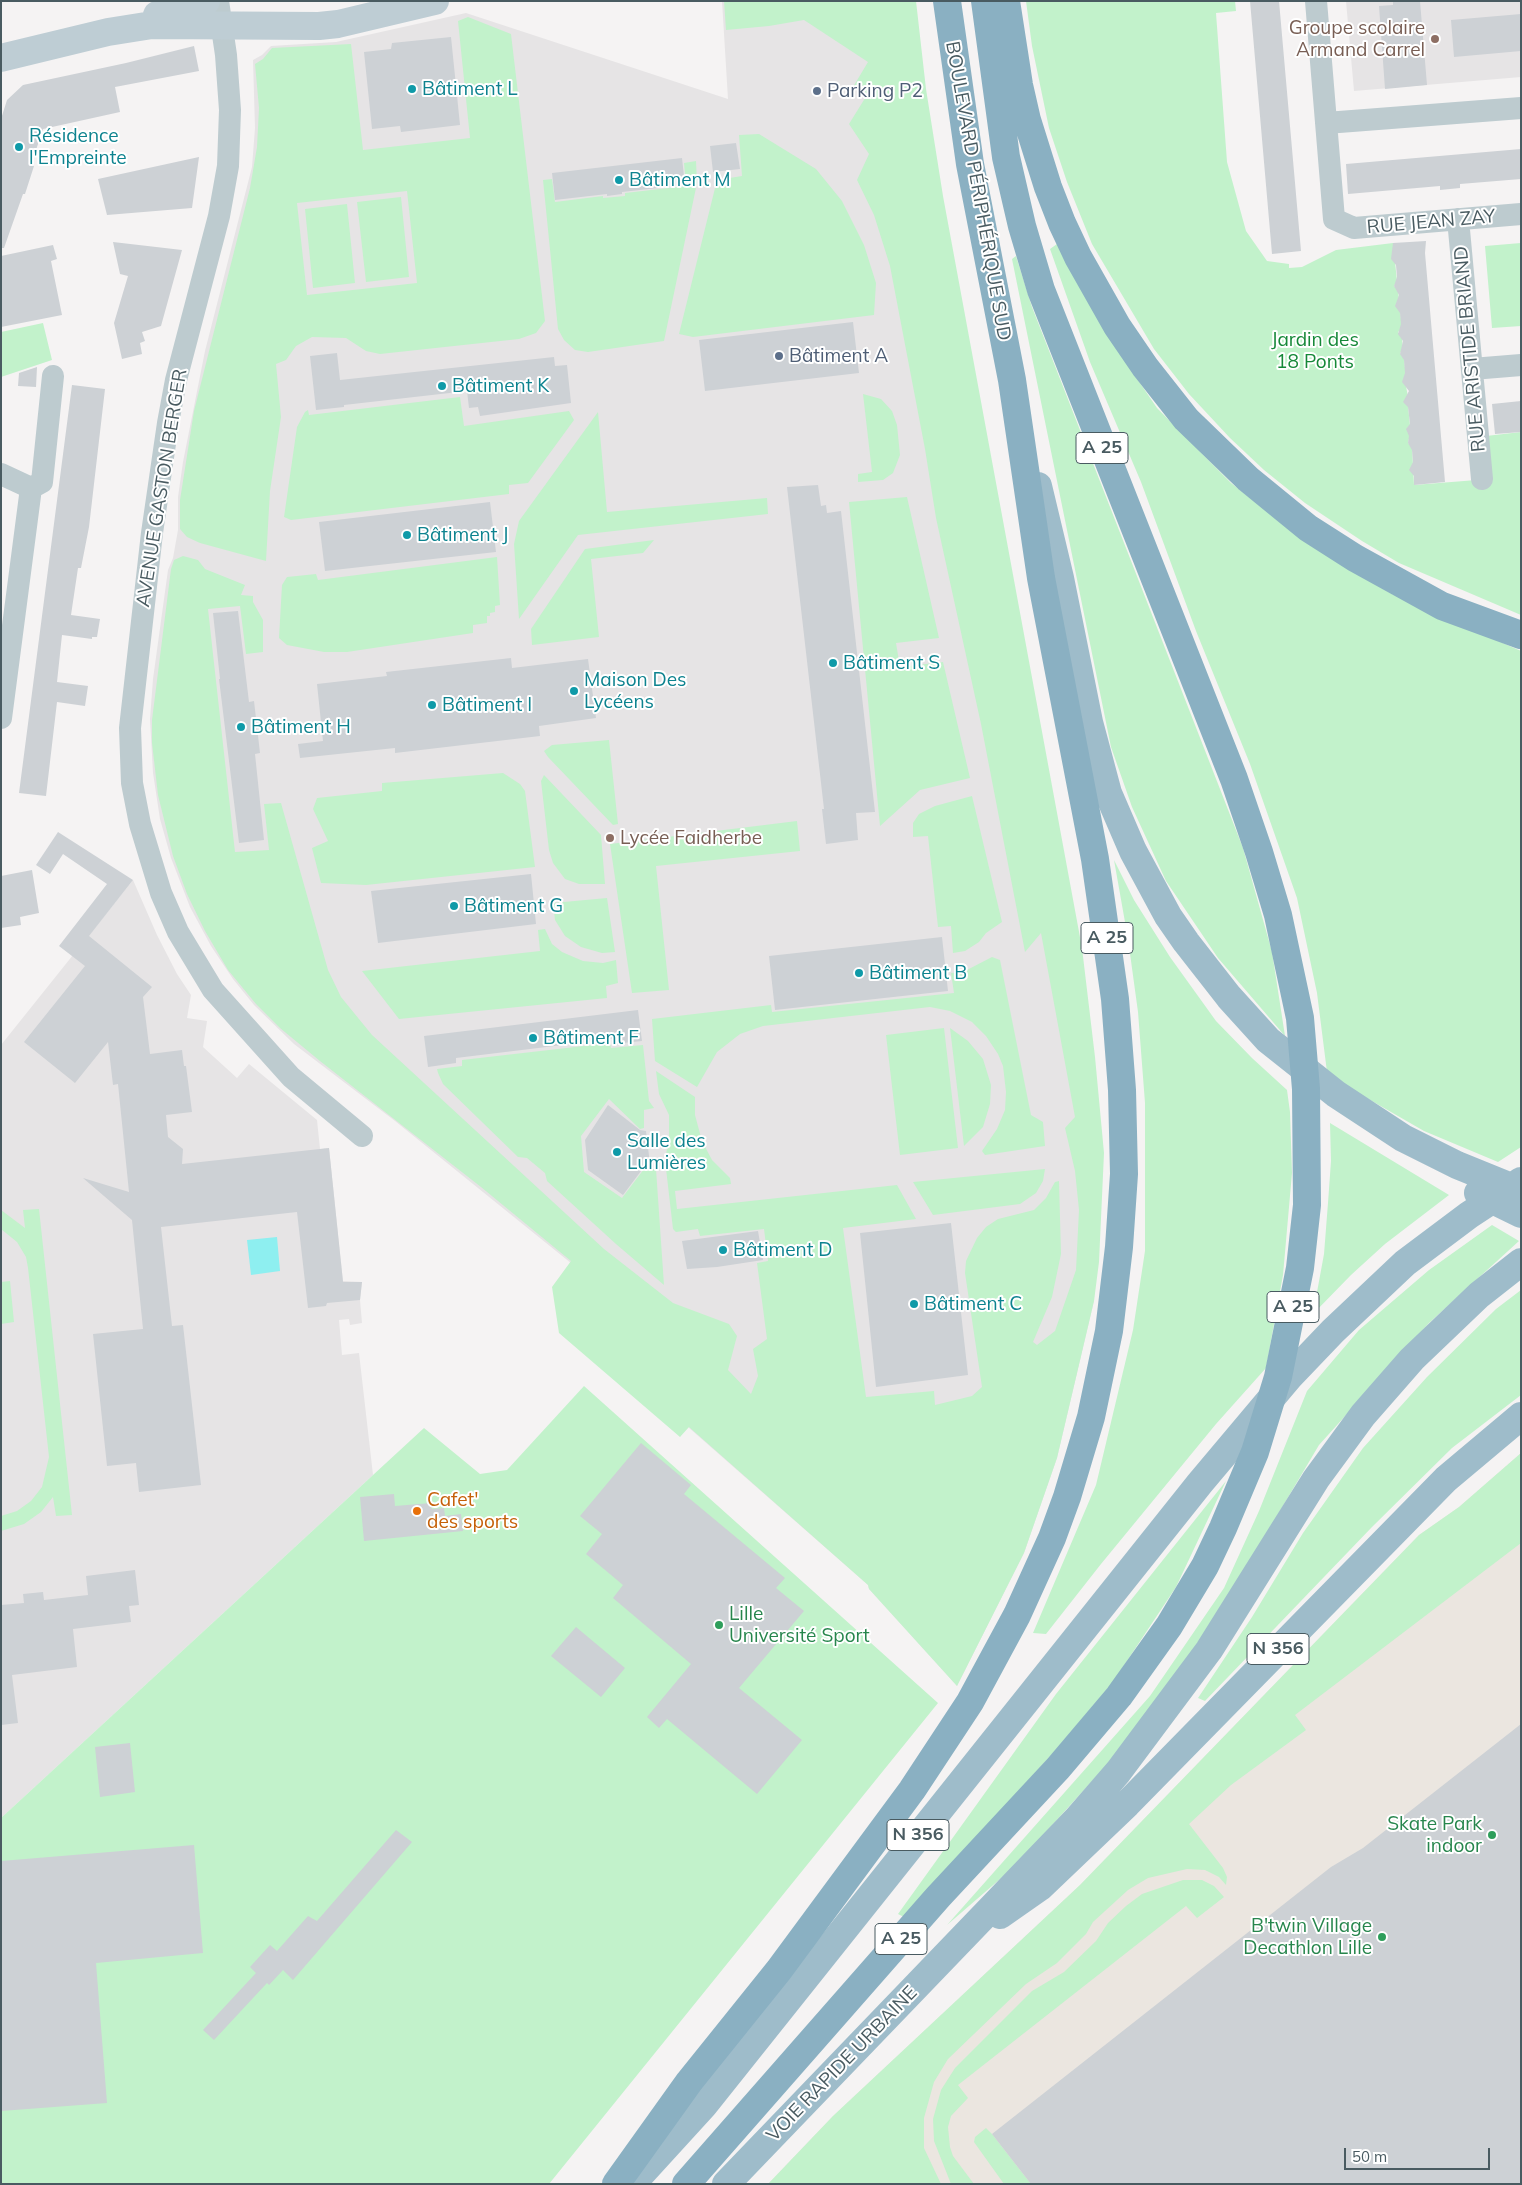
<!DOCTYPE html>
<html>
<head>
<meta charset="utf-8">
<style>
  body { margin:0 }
  #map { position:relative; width:1522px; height:2185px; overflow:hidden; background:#f5f3f3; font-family:Mulish,sans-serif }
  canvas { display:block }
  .frame { position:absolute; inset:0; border:2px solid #495b61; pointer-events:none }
  .scale { position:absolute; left:1344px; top:2148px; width:146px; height:22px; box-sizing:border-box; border:2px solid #495b61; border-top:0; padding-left:6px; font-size:15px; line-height:18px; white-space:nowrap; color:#495b61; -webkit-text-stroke:4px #fff; paint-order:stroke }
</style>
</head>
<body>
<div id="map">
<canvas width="1522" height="2185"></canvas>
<div class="frame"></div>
<div class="scale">50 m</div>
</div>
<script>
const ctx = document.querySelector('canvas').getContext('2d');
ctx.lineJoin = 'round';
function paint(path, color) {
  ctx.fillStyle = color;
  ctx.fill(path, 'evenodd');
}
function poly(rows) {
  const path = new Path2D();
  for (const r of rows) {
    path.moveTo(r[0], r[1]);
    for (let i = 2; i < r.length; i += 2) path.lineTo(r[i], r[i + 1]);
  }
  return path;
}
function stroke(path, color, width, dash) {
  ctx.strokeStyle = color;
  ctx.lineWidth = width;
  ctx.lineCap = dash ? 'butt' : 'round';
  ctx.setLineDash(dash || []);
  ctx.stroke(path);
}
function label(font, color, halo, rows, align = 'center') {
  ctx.font = font + ' Mulish,sans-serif';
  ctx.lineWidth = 4;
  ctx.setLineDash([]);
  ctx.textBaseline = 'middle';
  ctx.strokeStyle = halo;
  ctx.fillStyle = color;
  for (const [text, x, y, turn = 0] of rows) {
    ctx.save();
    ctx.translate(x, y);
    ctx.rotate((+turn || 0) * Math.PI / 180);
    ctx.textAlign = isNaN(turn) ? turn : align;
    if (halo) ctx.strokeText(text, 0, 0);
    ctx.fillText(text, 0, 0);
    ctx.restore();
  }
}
paint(poly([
  [1521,1453,1521,2184,768,2184,833,2116,1080,1885,1419,1535,1459,1507]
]), '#ebe6e0');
paint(poly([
  [722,1,867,1,1102,1146,1094,1301,1057,1458,1024,1553,957,1686,869,1589,868,1585,688,1427,608,1293,395,1121,294,1044,254,1005,233,979,211,946,190,907,171,858,160,819,153,773,150,719,153,679,168,570,173,558,178,530,178,497,183,462,205,351,252,167,255,128,253,60,262,55,271,46,336,42,466,13,728,99],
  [1346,1,1521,1,1521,77,1354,91],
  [133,880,157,935,177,974,191,995,187,1018,207,1021,203,1047,237,1078,249,1064,317,1120,320,1149,329,1148,343,1281,362,1282,360,1300,362,1323,350,1325,349,1319,339,1320,342,1355,359,1353,373,1475,1,1818,1,1045]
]), '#e6e4e5');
paint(poly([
  [724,1,916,1,926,89,943,196,1082,948,1095,1057,1104,1153,1099,1262,1094,1301,1057,1458,1024,1553,957,1686,869,1589,868,1585,689,1427,680,1437,559,1333,552,1287,571,1261,481,1187,320,1061,280,1028,256,1004,228,970,205,931,187,894,173,856,158,795,152,743,152,720,171,569,174,560,183,556,198,560,205,569,245,585,241,595,253,596,253,602,263,620,263,652,246,654,240,606,208,609,235,852,269,850,264,804,281,803,328,970,341,997,372,1035,604,1249,673,1303,729,1324,737,1336,728,1370,751,1394,758,1376,753,1349,767,1339,757,1263,768,1261,764,1229,700,1236,698,1229,676,1232,673,1229,665,1160,669,1138,669,1115,659,1094,656,1071,695,1097,695,1115,702,1141,712,1160,730,1178,731,1184,675,1191,677,1209,897,1185,916,1219,843,1228,866,1397,934,1391,935,1405,972,1396,982,1387,965,1273,966,1261,977,1238,986,1227,998,1219,1034,1210,1046,1198,1055,1182,1059,1181,1061,1254,1052,1297,1033,1342,1037,1345,1055,1331,1076,1270,1079,1210,1075,1171,1065,1128,1075,1117,1041,933,1025,952,981,724,936,518,925,449,890,266,874,215,857,180,869,154,849,124,867,95,853,87,868,62,804,20,769,26,726,30],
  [1026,1,1235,1,1236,11,1216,13,1227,162,1246,231,1267,261,1289,264,1289,268,1302,267,1336,250,1393,243,1397,281,1394,286,1398,290,1402,329,1398,332,1402,338,1403,350,1400,353,1404,358,1406,377,1403,382,1406,386,1408,397,1404,402,1408,406,1410,425,1407,429,1410,434,1408,443,1412,446,1414,485,1489,479,1486,436,1521,432,1521,615,1399,563,1362,541,1305,503,1264,470,1230,438,1189,394,1154,349,1092,244,1067,182,1049,128,1032,46],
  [468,17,511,34,545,321,536,333,519,339,380,354,366,351,346,338,312,337,296,346,286,360,276,364,281,417,270,491,266,561,200,543,187,537,180,529,180,500,194,411,250,188,257,147,259,108,255,64,263,59,272,48,351,44,363,150,470,138,458,21],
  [407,191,417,283,307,295,297,203],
  [759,134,816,169,842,201,864,245,876,283,874,315,693,337,679,334,717,180,742,176,739,135],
  [696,161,697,183,664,341,588,352,575,350,564,340,558,329,543,180,552,179,555,202,603,196,603,198,625,196,625,193,686,186,684,163],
  [401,197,409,277,366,282,357,202],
  [347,204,355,283,313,288,305,209],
  [1521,243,1521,326,1492,328,1485,246],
  [1057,244,1110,339,1157,408,1231,483,1306,542,1392,594,1521,651,1521,1147,1498,1162,1424,1131,1351,1089,1327,1072,1317,993,1297,898,1250,764,1196,631,1141,482,1090,362,1050,249],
  [1016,256,1032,307,1243,848,1272,952,1285,1036,1218,958,1166,881,1132,807,1111,747,1012,259],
  [43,323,52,360,1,377,1,332],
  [863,394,881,399,892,411,897,425,900,455,893,473,883,480,858,482,858,474,872,472],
  [460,397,464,426,569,411,574,420,528,483,509,485,509,494,291,520,284,517,297,427,305,412,308,410,309,415],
  [598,412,607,512,767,498,768,514,578,535,519,619,514,544,519,521],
  [907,497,939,638,896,643,900,667,943,662,970,778,920,790,880,826,849,502],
  [654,540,643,553,591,559,599,637,532,645,531,629,585,549],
  [497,557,500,605,495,606,495,612,490,613,490,616,487,616,487,623,473,625,473,633,347,652,324,652,287,645,279,638,282,585,287,577,316,574,318,580],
  [609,740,618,824,613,825,548,757,544,751,552,745],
  [503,773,520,784,525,791,535,867,366,885,321,883,312,848,328,841,313,809,317,798,382,791,382,783],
  [544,775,601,835,605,884,579,884,565,879,553,863,549,850,541,781],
  [972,796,1002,922,986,933,979,942,965,951,953,953,951,926,938,927,928,836,913,837,913,823,919,814,935,806],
  [797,821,800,851,656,866,669,990,632,993,610,844],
  [1114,860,1134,900,1170,957,1216,1021,1252,1058,1287,1090,1290,1112,1292,1173,1283,1275,1266,1368,1216,1424,1101,1564,1046,1634,1033,1633,1096,1485,1133,1330,1145,1251,1145,1103,1138,1012,1128,939],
  [607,898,615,952,602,953,581,947,565,936,555,920,553,903],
  [545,929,552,944,562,952,583,961,603,963,616,960,618,983,606,986,607,998,399,1019,362,971,540,951,538,930],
  [992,957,1000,960,1031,1115,1043,1122,1045,1146,985,1155,982,1151,997,1129,1005,1110,1006,1092,1003,1066,998,1054,986,1036,972,1022,950,1011,930,1007,763,1026,740,1034,717,1052,697,1087,655,1061,652,1019,771,1005,772,1012,954,993,951,973,963,972],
  [944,1028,958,1148,900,1155,886,1035],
  [950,1028,968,1041,983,1059,991,1085,990,1104,983,1127,964,1146],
  [610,1043,611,1048,643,1045,649,1101,654,1108,644,1110,644,1128,640,1129,609,1099,581,1136,584,1172,622,1198,644,1169,656,1169,664,1285,616,1244,547,1181,545,1173,527,1158,518,1157,443,1084,438,1073,437,1069,462,1066,462,1060],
  [1330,1123,1449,1195,1385,1244,1351,1275,1313,1314,1324,1254,1328,1203,1331,1161],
  [1045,1169,1043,1181,1036,1193,1020,1204,933,1215,913,1182],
  [39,1209,72,1515,56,1516,53,1497,41,1512,24,1524,1,1531,1,1516,17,1511,31,1501,42,1487,49,1457,28,1268,26,1257,17,1242,1,1229,1,1210,25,1228,23,1210],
  [1492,1225,1519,1241,1429,1323,1319,1445,1258,1548,1153,1714,1014,1867,947,1925,1150,1696,1224,1588,1259,1511,1307,1391,1359,1330,1429,1270],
  [10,1281,14,1322,1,1324,1,1282],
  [1521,1290,1521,1395,1452,1448,1372,1527,1205,1701,1198,1698,1252,1617,1303,1533,1363,1448,1427,1377,1496,1309],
  [584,1386,938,1703,549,2184,1,2184,1,1818,424,1428,480,1474,507,1470],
  [1521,1453,1521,1543,1295,1715,1306,1730,1231,1785,1189,1824,1223,1868,1227,1877,1226,1885,1219,1877,1205,1870,1187,1869,1148,1878,1128,1890,1093,1922,1086,1934,1057,1963,1026,1984,948,2059,934,2082,924,2118,924,2148,941,2184,768,2184,833,2116,1080,1885,1419,1535,1459,1507],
  [1226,1481,1176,1587,1113,1682,1053,1753,904,1917,898,1914,1056,1694],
  [1183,1880,1202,1880,1214,1886,1224,1897,1197,1918,1186,1906,958,2085,968,2098,951,2116,948,2127,950,2147,953,2156,974,2184,951,2184,934,2141,933,2119,941,2090,955,2068,1032,1991,1064,1972,1096,1941,1108,1923,1126,1906,1142,1894],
  [986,2128,992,2134,1031,2184,1004,2184,974,2142,975,2137]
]), '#c2f2cb');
paint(poly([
  [277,1237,280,1271,251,1275,247,1240]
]), '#8eeff0');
paint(poly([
  [1250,1,1279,1,1301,251,1272,254],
  [1393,1,1420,1,1427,85,1385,89,1379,6,1393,5],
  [1521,14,1521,51,1454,57,1451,20],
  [451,37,460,125,401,132,400,126,372,129,364,52,391,49,392,43],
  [194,46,199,71,115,87,120,112,43,129,31,165,34,166,25,194,23,194,4,248,1,248,1,119,7,100,23,85,126,63],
  [736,143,740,169,713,172,710,146],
  [1521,149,1521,179,1460,184,1460,188,1440,190,1440,186,1348,194,1346,164],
  [199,157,192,208,107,215,98,179],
  [682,158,685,185,622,192,622,194,607,196,607,194,555,200,552,173],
  [1426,241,1425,253,1445,482,1414,485,1414,476,1409,470,1413,462,1412,450,1408,443,1409,436,1406,429,1410,424,1408,407,1403,402,1409,391,1402,382,1405,373,1404,360,1400,354,1403,341,1398,334,1401,324,1400,313,1395,306,1399,295,1394,286,1397,277,1396,265,1391,259,1393,243],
  [113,242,182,250,161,326,142,332,145,341,140,343,142,354,122,359,114,323,128,276,120,274],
  [53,245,57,259,51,261,62,315,1,327,1,256],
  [853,322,859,373,705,391,699,340],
  [337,353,340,380,554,357,555,366,567,365,571,403,480,416,478,407,469,408,467,391,344,405,344,407,316,410,310,356],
  [37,367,36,387,18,386,19,373],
  [72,385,105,389,89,527,81,568,78,568,71,615,100,619,97,637,92,637,92,639,62,635,57,682,88,686,85,706,57,702,46,796,19,793],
  [1521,401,1521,432,1495,434,1492,404],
  [818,485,821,506,826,505,827,513,841,511,875,812,856,813,858,840,826,844,822,809,824,809,787,487],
  [490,502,496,552,325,571,319,522],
  [238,611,249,702,254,701,260,753,255,754,264,840,239,843,219,679,220,679,213,613],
  [511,658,512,668,588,659,596,718,539,726,540,736,395,753,395,748,300,758,298,744,323,741,317,684,387,676,386,672],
  [58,832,133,880,89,936,152,987,143,997,150,1054,182,1050,184,1066,186,1066,192,1112,166,1115,168,1137,183,1149,182,1164,329,1148,343,1282,362,1282,360,1300,327,1303,326,1306,308,1308,297,1212,161,1227,172,1326,183,1325,201,1485,139,1492,136,1463,107,1466,93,1334,143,1329,132,1220,83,1178,129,1192,118,1084,113,1085,108,1042,75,1083,24,1042,85,966,59,946,107,884,63,854,50,874,36,865],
  [32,870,39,913,20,917,21,925,1,928,1,876],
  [531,874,536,924,378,943,371,891],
  [942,937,948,991,775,1010,769,956],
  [638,1010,642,1041,613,1044,612,1039,456,1058,456,1063,428,1067,424,1036],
  [608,1105,640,1130,646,1131,650,1164,644,1167,623,1195,588,1170,585,1140],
  [951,1223,968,1375,876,1387,860,1233],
  [758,1231,763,1260,717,1267,687,1269,682,1241],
  [641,1443,691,1485,684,1494,785,1578,776,1588,804,1611,739,1688,802,1740,757,1794,667,1719,659,1728,647,1717,691,1664,613,1598,623,1585,586,1554,602,1534,580,1516],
  [394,1494,395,1506,431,1503,432,1509,444,1508,445,1516,461,1514,463,1531,364,1541,360,1497],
  [135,1570,139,1605,129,1606,131,1622,73,1629,77,1667,12,1675,18,1723,1,1725,1,1605,24,1603,23,1594,43,1592,44,1600,88,1595,86,1576],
  [576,1627,625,1668,601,1697,551,1656],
  [1521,1724,1521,2184,1031,2184,992,2134,1331,1867,1363,1848],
  [130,1743,135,1792,100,1797,95,1747],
  [396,1830,412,1842,293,1980,283,1970,269,1985,267,1983,214,2040,203,2030,256,1973,250,1967,270,1945,277,1951,308,1916,317,1921],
  [194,1845,203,1953,96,1963,107,2103,1,2111,1,1861]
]), '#cdd1d5');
stroke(poly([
  [218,1,226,55,230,110,228,166,219,216,176,380,168,423,152,533,130,728,132,783,140,824,161,893,178,932,213,990,291,1077,362,1136],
  [1316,1,1334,219,1354,228,1521,214],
  [1326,123,1521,108],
  [1458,219,1482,479],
  [1472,369,1521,365],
  [1,474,31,488,1,718],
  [31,488,42,482,53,376]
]), '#bdcbcf', 22);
stroke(poly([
  [157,15,206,1],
  [1,58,108,32,152,25,319,26,338,24,435,1]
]), '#becdd4', 28);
stroke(poly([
  [1038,486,1060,578,1089,722,1108,793,1133,851,1168,916,1186,942,1229,997,1268,1040,1336,1094,1403,1138,1457,1165,1521,1191],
  [1478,1193,1521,1214],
  [1000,1915,1040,1887,1127,1804,1446,1479,1521,1416],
  [632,2184,704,2105,1200,1483,1290,1376,1333,1331,1405,1263,1469,1215,1521,1181],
  [726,2184,1078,1818,1118,1772,1209,1650,1316,1479,1363,1415,1412,1359,1479,1295,1521,1262]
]), '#9ebcca', 28);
stroke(poly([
  [1006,1,1019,85,1027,120,1048,187,1062,223,1078,257,1117,326,1145,367,1186,419,1248,479,1308,528,1355,558,1442,606,1521,635],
  [616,2184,689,2082,779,1970,912,1790,970,1702,1017,1615,1052,1538,1067,1497,1091,1417,1109,1331,1119,1247,1124,1174,1122,1090,1115,999,1095,859,1041,578,1012,380,970,164,947,1],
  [686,2184,938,1897,1058,1768,1119,1696,1169,1626,1205,1566,1223,1528,1255,1452,1278,1377,1300,1268,1307,1205,1306,1089,1300,1018,1278,915,1259,852,1234,779,1041,290,1022,226,1006,157,985,1]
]), '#8ab0c2', 28);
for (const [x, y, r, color] of [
  [1435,39,5,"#8d6e63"],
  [412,89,5,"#0f9aa8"],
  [817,91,5,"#5c6f8a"],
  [19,147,5,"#0f9aa8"],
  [619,180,5,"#0f9aa8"],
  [779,356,5,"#5c6f8a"],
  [442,386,5,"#0f9aa8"],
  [407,535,5,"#0f9aa8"],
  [833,663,5,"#0f9aa8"],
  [574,691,5,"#0f9aa8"],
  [432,705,5,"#0f9aa8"],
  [241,727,5,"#0f9aa8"],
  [610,838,5,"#8d6e63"],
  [454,906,5,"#0f9aa8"],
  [859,973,5,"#0f9aa8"],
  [533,1038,5,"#0f9aa8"],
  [617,1152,5,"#0f9aa8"],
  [723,1250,5,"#0f9aa8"],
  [914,1304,5,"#0f9aa8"],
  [417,1511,5,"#e8710a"],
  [719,1625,5,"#2e9e5b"],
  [1492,1835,5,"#2e9e5b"],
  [1382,1937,5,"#2e9e5b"]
]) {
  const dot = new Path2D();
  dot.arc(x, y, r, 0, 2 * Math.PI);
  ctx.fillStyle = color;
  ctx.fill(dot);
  stroke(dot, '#fff', 2);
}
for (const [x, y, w] of [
  [1102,448,52],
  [1107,938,52],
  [1293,1307,52],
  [1278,1649,62],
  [918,1835,62],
  [901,1939,52]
]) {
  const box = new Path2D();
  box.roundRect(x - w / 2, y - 15.5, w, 31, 4);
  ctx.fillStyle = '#fff';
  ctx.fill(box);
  stroke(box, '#495b61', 1);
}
label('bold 18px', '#495b61', null, [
  ["A 25",1102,448],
  ["A 25",1107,938],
  ["A 25",1293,1307],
  ["N 356",1278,1649],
  ["N 356",918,1835],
  ["A 25",901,1939]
]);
label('19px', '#785e54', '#fff', [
  ["Groupe scolaire",1425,28],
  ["Armand Carrel",1425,50],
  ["Lycée Faidherbe",620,838,"left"]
], 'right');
label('19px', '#0d838f', '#fff', [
  ["Bâtiment L",422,89],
  ["Résidence",29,136],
  ["l'Empreinte",29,158],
  ["Bâtiment M",629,180],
  ["Bâtiment K",452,386],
  ["Bâtiment J",417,535],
  ["Bâtiment S",843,663],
  ["Maison Des",584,680],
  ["Lycéens",584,702],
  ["Bâtiment I",442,705],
  ["Bâtiment H",251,727],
  ["Bâtiment G",464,906],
  ["Bâtiment B",869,973],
  ["Bâtiment F",543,1038],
  ["Salle des",627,1141],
  ["Lumières",627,1163],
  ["Bâtiment D",733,1250],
  ["Bâtiment C",924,1304]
], 'left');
label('19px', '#4e5e75', '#fff', [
  ["Parking P2",827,91],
  ["Bâtiment A",789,356]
], 'left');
label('19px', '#495b61', '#fff', [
  ["BOULEVARD PÉRIPHÉRIQUE SUD",978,191,80],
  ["RUE JEAN ZAY",1431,222,-5],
  ["RUE ARISTIDE BRIAND",1470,349,-95],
  ["AVENUE GASTON BERGER",162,488,-81],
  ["VOIE RAPIDE URBAINE",842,2064,-46]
]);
label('19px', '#158838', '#fff', [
  ["Jardin des",1315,340],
  ["18 Ponts",1315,362]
]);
label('19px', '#c56008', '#fff', [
  ["Cafet'",427,1500],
  ["des sports",427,1522]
], 'left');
label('19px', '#27864d', '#fff', [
  ["Lille",729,1614,"left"],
  ["Université Sport",729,1636,"left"],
  ["Skate Park",1482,1824],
  ["indoor",1482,1846],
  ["B'twin Village",1372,1926],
  ["Decathlon Lille",1372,1948]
], 'right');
</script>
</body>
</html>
